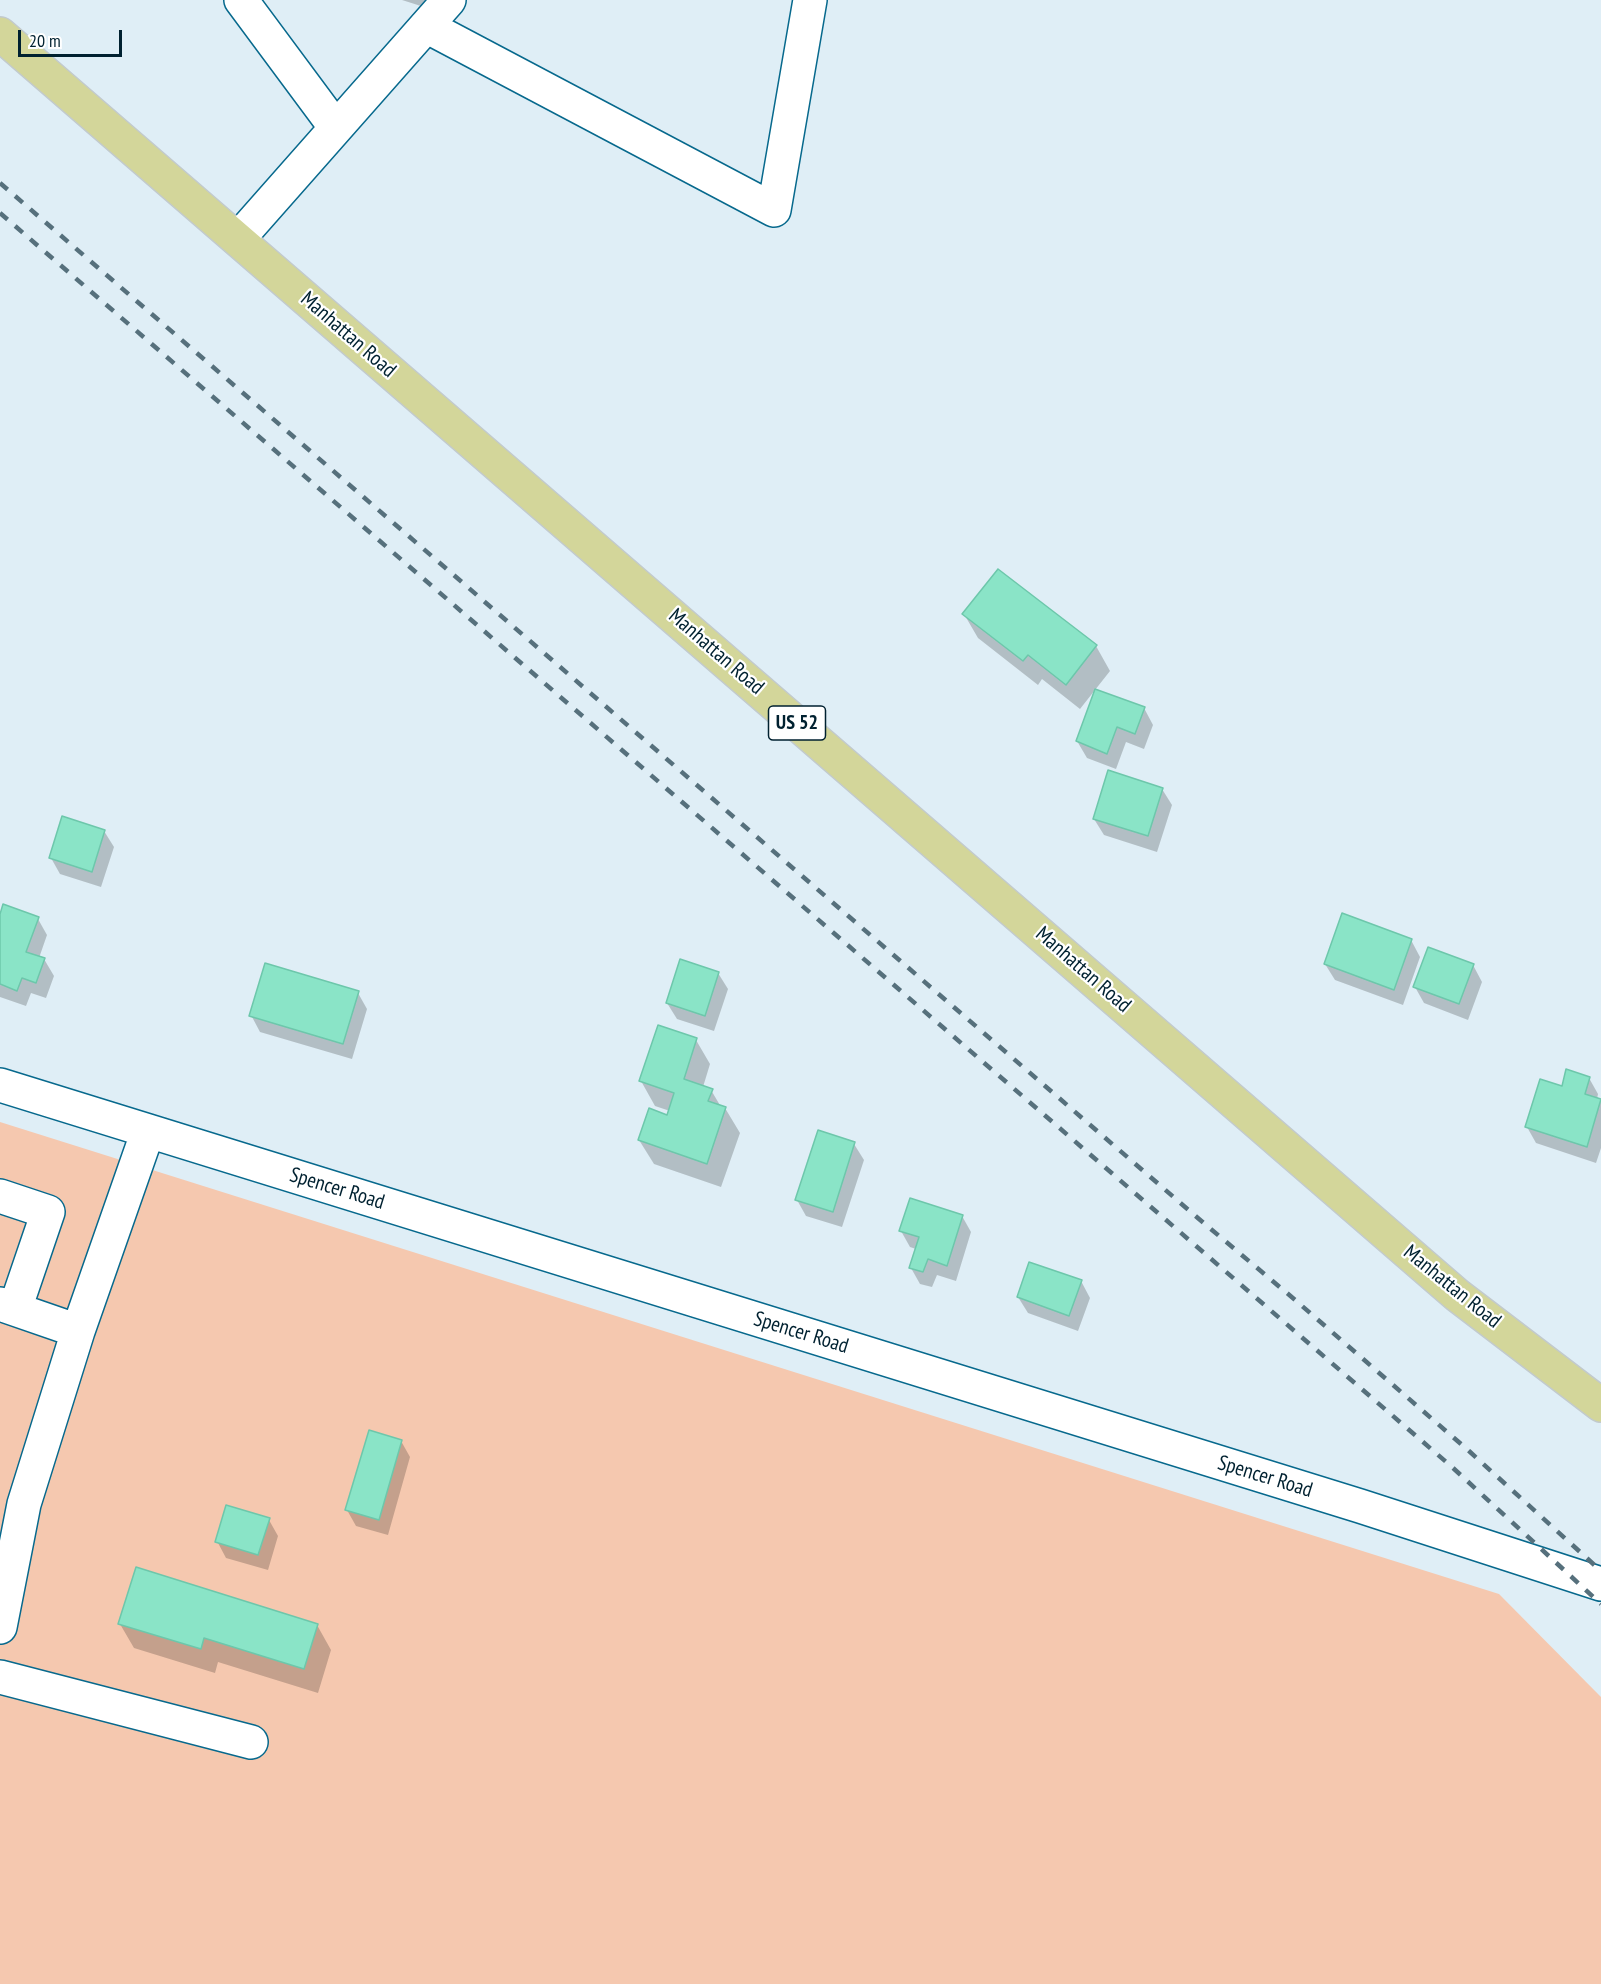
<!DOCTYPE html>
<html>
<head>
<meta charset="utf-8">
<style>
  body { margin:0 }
  #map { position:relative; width:1601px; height:1984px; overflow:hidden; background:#dfeef6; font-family:"PT Sans Narrow",sans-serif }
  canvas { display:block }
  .scale { position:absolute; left:18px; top:30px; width:104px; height:27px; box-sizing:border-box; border:3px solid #002130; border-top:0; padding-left:8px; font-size:18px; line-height:21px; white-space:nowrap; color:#002130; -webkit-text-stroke:4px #fff; paint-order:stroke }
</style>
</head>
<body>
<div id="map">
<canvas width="1601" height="1984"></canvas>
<div class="scale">20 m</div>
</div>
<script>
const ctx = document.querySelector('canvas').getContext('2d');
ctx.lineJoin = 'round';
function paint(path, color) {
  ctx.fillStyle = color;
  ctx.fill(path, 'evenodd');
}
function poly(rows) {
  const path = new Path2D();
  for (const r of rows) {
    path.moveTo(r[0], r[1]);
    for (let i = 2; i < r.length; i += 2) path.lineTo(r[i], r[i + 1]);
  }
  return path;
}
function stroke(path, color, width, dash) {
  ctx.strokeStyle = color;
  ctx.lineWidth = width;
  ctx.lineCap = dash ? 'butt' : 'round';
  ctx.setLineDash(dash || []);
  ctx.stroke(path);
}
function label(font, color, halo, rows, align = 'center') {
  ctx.font = font + ' "PT Sans Narrow",sans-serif';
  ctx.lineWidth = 4.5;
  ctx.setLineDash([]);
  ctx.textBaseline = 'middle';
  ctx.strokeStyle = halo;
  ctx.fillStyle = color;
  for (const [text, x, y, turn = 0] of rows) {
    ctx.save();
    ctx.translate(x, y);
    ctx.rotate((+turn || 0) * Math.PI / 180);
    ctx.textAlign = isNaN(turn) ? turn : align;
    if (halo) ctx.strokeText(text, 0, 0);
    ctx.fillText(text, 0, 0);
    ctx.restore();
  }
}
paint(poly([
  [0,1122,1499,1594,1601,1697,1601,1984,0,1984]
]), '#f5c8af');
paint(poly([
  [402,0,426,0,424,7],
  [964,614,1096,646,1110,671,1080,709,1042,679,1038,685,978,638],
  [1144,708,1153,725,1144,749,1126,742,1116,769,1087,758,1077,741],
  [1162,789,1172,805,1157,852,1104,835,1094,819],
  [104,831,114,847,101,887,60,874,51,858],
  [0,918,38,919,47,935,39,958,44,959,54,976,46,998,31,993,26,1006,0,997],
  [1411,940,1420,957,1403,1005,1335,980,1325,964],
  [1473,965,1482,982,1468,1020,1424,1003,1415,987],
  [718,973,728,989,714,1031,677,1019,667,1003],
  [358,993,367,1009,352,1059,260,1032,251,1015],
  [696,1040,710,1064,703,1087,711,1090,721,1107,725,1108,740,1133,721,1187,654,1164,639,1140,668,1117,670,1111,655,1106,641,1081],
  [1589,1078,1598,1094,1597,1099,1601,1101,1601,1148,1596,1163,1536,1143,1527,1127,1563,1087],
  [854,1144,864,1160,842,1227,806,1216,797,1200],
  [962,1216,971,1232,956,1281,937,1275,932,1287,920,1284,911,1268,916,1249,910,1247,901,1231],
  [1081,1281,1090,1298,1078,1331,1028,1313,1018,1297],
  [401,1441,410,1457,388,1535,356,1526,347,1510],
  [269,1520,278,1536,268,1570,226,1558,217,1541],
  [120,1624,317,1625,331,1650,318,1693,218,1662,215,1673,134,1648]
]), '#0003');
const building = poly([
  [998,569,1097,645,1066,685,1028,655,1023,661,962,614,998,569],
  [1095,689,1145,707,1135,734,1117,727,1107,754,1076,741,1095,689],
  [1108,770,1163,788,1148,836,1093,819,1108,770],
  [62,816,105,830,92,872,49,858,62,816],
  [3,904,39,917,26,952,45,958,36,983,22,978,17,991,0,984,0,914,3,904],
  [1342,913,1412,939,1394,990,1324,964,1342,913],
  [1428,947,1474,964,1459,1004,1413,987,1428,947],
  [680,959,719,972,705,1016,666,1003,680,959],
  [265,963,359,991,343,1044,249,1016,265,963],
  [658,1025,697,1038,684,1079,713,1089,708,1101,726,1107,707,1164,638,1140,649,1108,667,1115,674,1093,639,1081,658,1025],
  [1566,1069,1590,1077,1585,1094,1601,1099,1587,1147,1525,1127,1540,1079,1562,1086,1566,1069],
  [818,1130,855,1142,833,1212,795,1200,818,1130],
  [910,1198,963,1215,947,1266,928,1259,923,1272,909,1268,919,1237,899,1231,910,1198],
  [1029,1262,1082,1280,1069,1316,1017,1297,1029,1262],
  [369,1430,402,1440,379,1520,345,1510,369,1430],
  [226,1505,270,1518,258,1555,215,1542,226,1505],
  [136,1567,318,1624,304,1669,204,1638,201,1649,118,1624,136,1567]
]);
paint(building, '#8ae4c7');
stroke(building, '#6dc7ab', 1.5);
const minor = poly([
  [241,0,336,128],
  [426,26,774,210,810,0],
  [238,239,449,0],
  [0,1085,1360,1506,1601,1584],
  [0,1196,48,1212,15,1309],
  [0,1304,78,1331],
  [0,1627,24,1504,78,1331,148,1131],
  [0,1677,251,1742]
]);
const major = poly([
  [0,34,1457,1295,1601,1405]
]);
stroke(minor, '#07698d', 36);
stroke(major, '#c2cacd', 36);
stroke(minor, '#fff', 33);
stroke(major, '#d3d69a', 33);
stroke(poly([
  [0,183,1199,1219,1294,1299,1469,1451,1601,1571],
  [0,213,1452,1467,1601,1604]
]), '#56707c', 4.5, [10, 10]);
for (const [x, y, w] of [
  [797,723,57]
]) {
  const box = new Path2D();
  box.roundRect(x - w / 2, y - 17, w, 34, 4.5);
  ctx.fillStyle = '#fff';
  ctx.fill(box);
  stroke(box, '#002130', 1.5);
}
label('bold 20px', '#002130', null, [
  ["US 52",797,723]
]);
label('21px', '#002130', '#fff', [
  ["Manhattan Road",348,335,41],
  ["Manhattan Road",716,652,41],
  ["Manhattan Road",1083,970,41],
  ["Spencer Road",337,1189,17],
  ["Manhattan Road",1452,1287,39],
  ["Spencer Road",801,1333,17],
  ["Spencer Road",1265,1477,17]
]);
</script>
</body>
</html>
